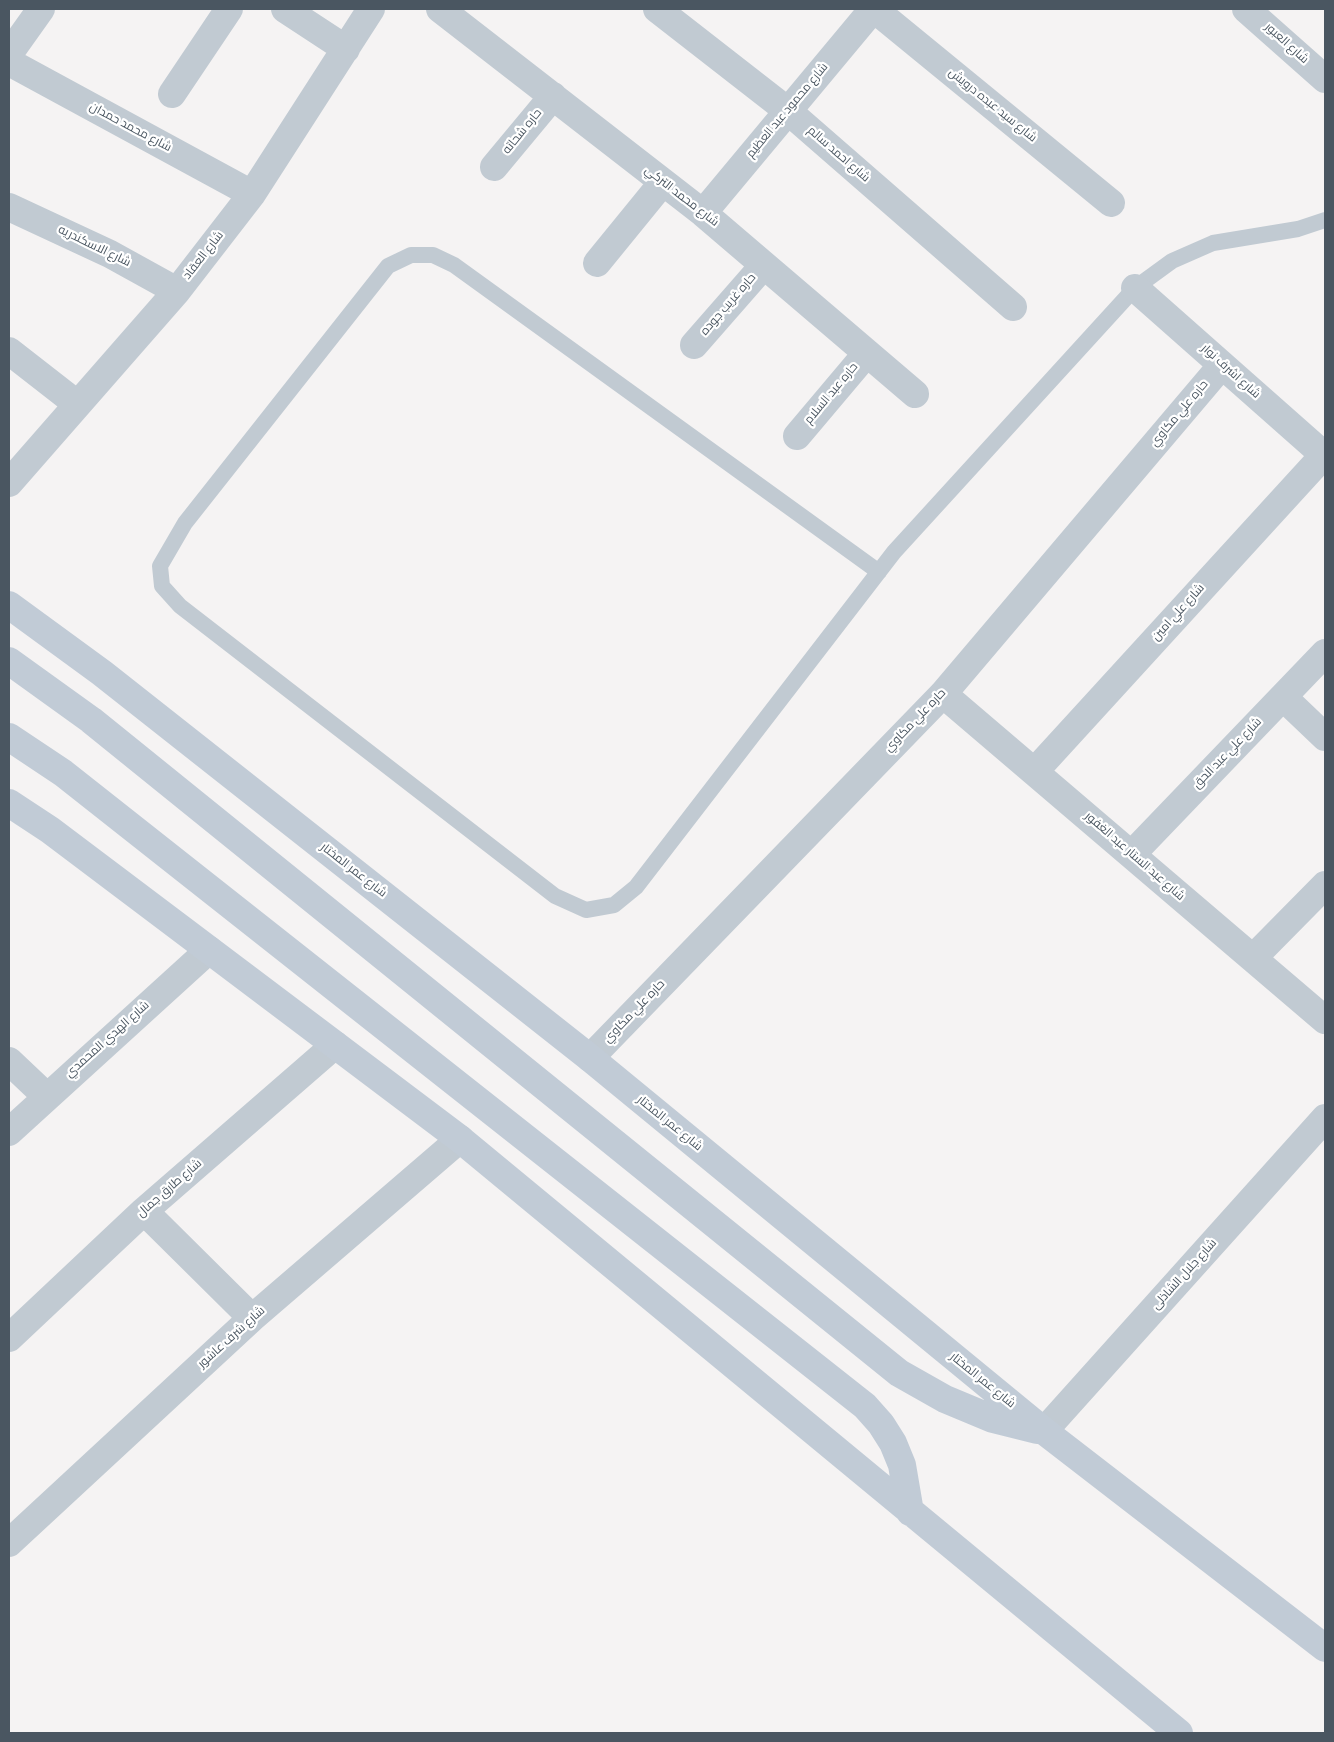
<!DOCTYPE html>
<html>
<head>
<meta charset="utf-8">
<style>
  body { margin:0 }
  #map { position:relative; width:1334px; height:1742px; overflow:hidden; background:#f5f3f3; font-family:Overpass,sans-serif }
  canvas { display:block }
  .frame { position:absolute; inset:0; border:10px solid #4a5661; pointer-events:none }
</style>
</head>
<body>
<div id="map">
<canvas width="1334" height="1742"></canvas>
<div class="frame"></div>
</div>
<script>
const ctx = document.querySelector('canvas').getContext('2d');
ctx.lineJoin = 'round';
function poly(rows) {
  const path = new Path2D();
  for (const r of rows) {
    path.moveTo(r[0], r[1]);
    for (let i = 2; i < r.length; i += 2) path.lineTo(r[i], r[i + 1]);
  }
  return path;
}
function stroke(path, color, width, dash) {
  ctx.strokeStyle = color;
  ctx.lineWidth = width;
  ctx.lineCap = dash ? 'butt' : 'round';
  ctx.setLineDash(dash || []);
  ctx.stroke(path);
}
function label(font, color, halo, rows, align = 'center') {
  ctx.font = font + ' Overpass,Cairo,sans-serif';
  ctx.lineWidth = 4.5;
  ctx.setLineDash([]);
  ctx.textBaseline = 'middle';
  ctx.strokeStyle = halo;
  ctx.fillStyle = color;
  for (const [text, x, y, turn = 0] of rows) {
    ctx.save();
    ctx.translate(x, y);
    ctx.rotate((+turn || 0) * Math.PI / 180);
    ctx.textAlign = isNaN(turn) ? turn : align;
    if (halo) ctx.strokeText(text, 0, 0);
    ctx.fillText(text, 0, 0);
    ctx.restore();
  }
}
stroke(poly([
  [879,572,454,265,433,255,411,255,388,266,185,523,160,566,162,586,180,606,555,896,586,910,614,905,636,887,894,552,1135,288,1172,261,1213,243,1298,229,1325,220]
]), '#c1cad2', 16);
stroke(poly([
  [285,9,346,49],
  [440,9,703,213,915,394],
  [657,9,788,111,1013,307],
  [874,9,1111,203],
  [1246,9,1325,79],
  [9,54,41,9],
  [9,62,252,194],
  [172,94,229,9],
  [494,167,553,96],
  [9,207,110,254,177,291],
  [703,213,873,9],
  [597,263,663,182],
  [1135,288,1325,456],
  [694,345,764,265],
  [9,351,77,404],
  [797,436,867,353],
  [9,483,177,291,252,194,371,9],
  [943,694,1325,1020],
  [1283,697,1325,737],
  [1035,771,1324,455],
  [1132,854,1325,653],
  [1253,958,1325,885],
  [590,1058,943,694,1222,365],
  [9,1061,46,1096],
  [9,1132,209,950],
  [144,1211,252,1318],
  [9,1338,144,1211,335,1045],
  [1044,1431,1325,1118],
  [9,1543,252,1318,460,1139]
]), '#c1cad2', 28);
stroke(poly([
  [9,605,102,673,590,1058,1044,1431,1325,1648],
  [9,661,91,720,899,1373,945,1399,993,1419,1037,1430],
  [9,737,63,773,865,1406,881,1424,893,1443,902,1465,910,1512],
  [9,803,50,830,460,1139,1179,1733]
]), '#c1cbd6', 28);
label('12px', '#4a5661', '#fff', [
  ["شارع العبور",1286,44,42],
  ["شارع سيد عبده درويش",992,106,39],
  ["شارع محمود عبد العظيم",788,111,-50],
  ["شارع محمد حمدان",130,128,28],
  ["حاره شحاته",523,132,-51],
  ["شارع احمد سالم",838,155,41],
  ["شارع محمد التركي",681,197,38],
  ["شارع الاسكندريه",94,247,26],
  ["شارع العقاد",204,256,-52],
  ["حاره غريب جوده",729,305,-49],
  ["شارع اشرف نوار",1230,372,42],
  ["حاره عبد السلام",832,394,-50],
  ["حاره علي مكاوي",1180,414,-50],
  ["شارع علي امين",1179,613,-48],
  ["حاره علي مكاوي",916,721,-46],
  ["شارع علي عبد الحق",1228,754,-46],
  ["شارع عبد الستار عبد الغفور",1134,857,41],
  ["شارع عمر المختار",353,871,38],
  ["حاره علي مكاوي",635,1012,-46],
  ["شارع الهدي المحمدي",108,1040,-42],
  ["شارع عمر المختار",669,1124,39],
  ["شارع طارق جمال",170,1189,-41],
  ["شارع جلال الشاذلى",1185,1275,-48],
  ["شارع شرف عاشور",232,1338,-42],
  ["شارع عمر المختار",982,1381,39]
]);
</script>
</body>
</html>
